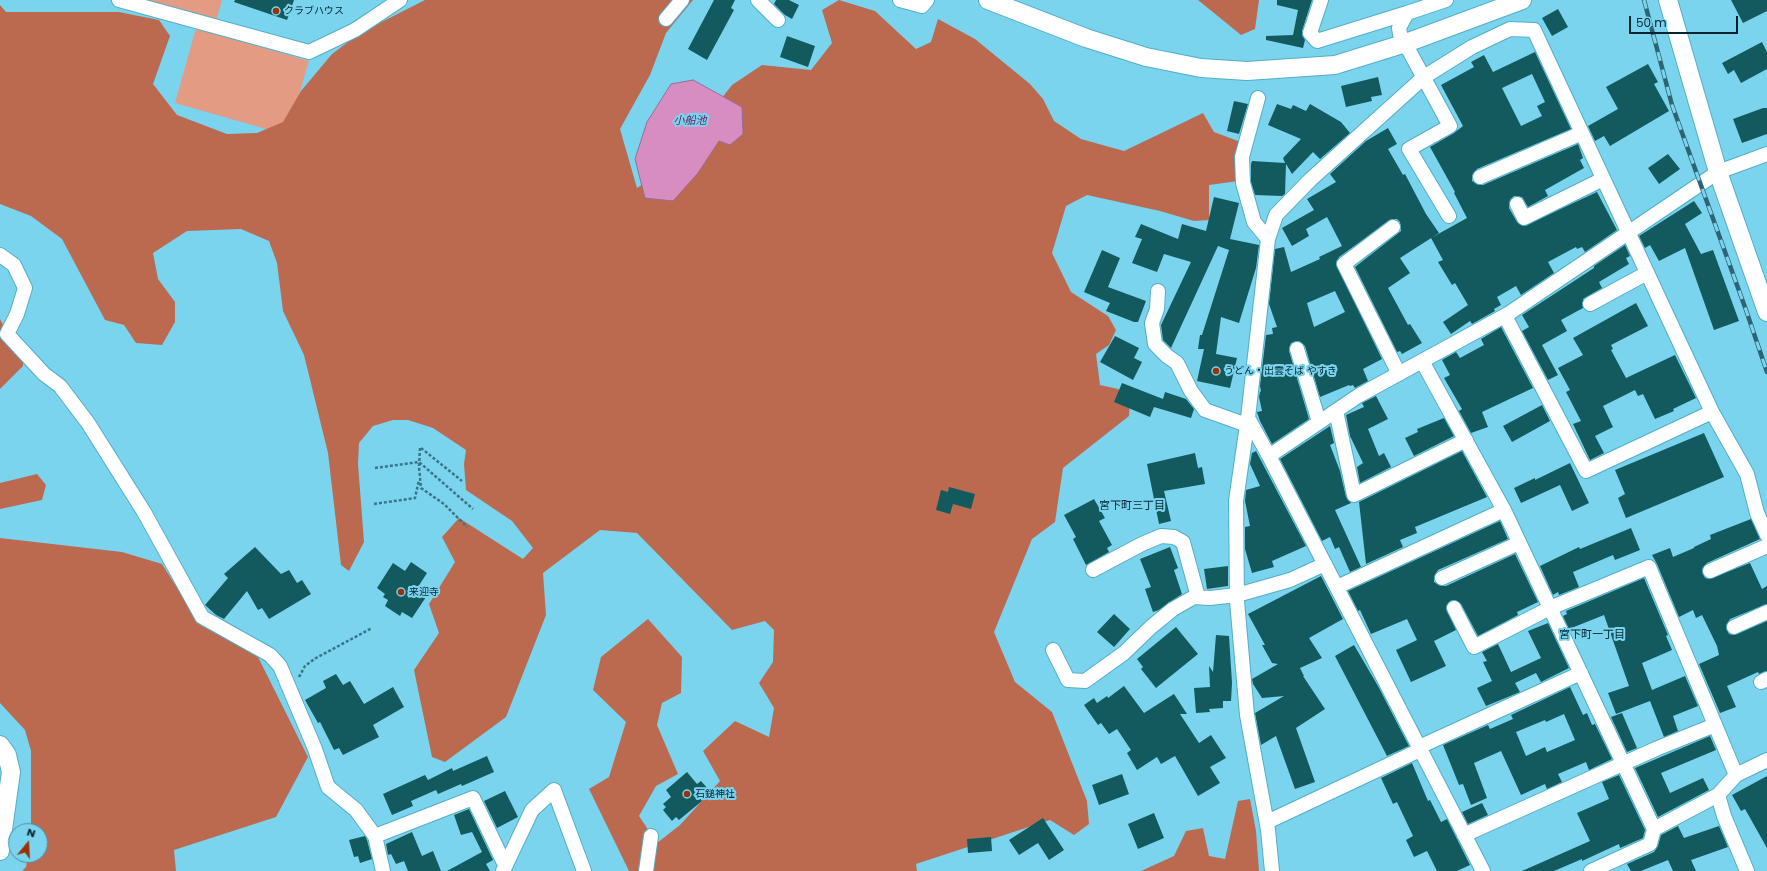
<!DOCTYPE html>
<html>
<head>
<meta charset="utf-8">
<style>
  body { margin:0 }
  #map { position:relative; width:1767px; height:871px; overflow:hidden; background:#7bd4ee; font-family:Poppins,sans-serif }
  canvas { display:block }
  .north { position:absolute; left:8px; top:823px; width:40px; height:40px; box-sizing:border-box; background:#7bd4ee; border:1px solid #4a8ea1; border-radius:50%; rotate:18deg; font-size:11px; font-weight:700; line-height:16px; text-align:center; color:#00252e }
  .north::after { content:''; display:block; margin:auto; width:14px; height:18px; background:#983209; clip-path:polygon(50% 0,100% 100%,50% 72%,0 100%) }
  .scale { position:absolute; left:1629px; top:16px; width:109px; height:18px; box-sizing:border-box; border:2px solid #00252e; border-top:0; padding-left:5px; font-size:12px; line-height:14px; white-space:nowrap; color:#00252e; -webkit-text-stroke:3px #7bd4ee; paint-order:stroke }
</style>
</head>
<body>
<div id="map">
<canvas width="1767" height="871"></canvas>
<div class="north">N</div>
<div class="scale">50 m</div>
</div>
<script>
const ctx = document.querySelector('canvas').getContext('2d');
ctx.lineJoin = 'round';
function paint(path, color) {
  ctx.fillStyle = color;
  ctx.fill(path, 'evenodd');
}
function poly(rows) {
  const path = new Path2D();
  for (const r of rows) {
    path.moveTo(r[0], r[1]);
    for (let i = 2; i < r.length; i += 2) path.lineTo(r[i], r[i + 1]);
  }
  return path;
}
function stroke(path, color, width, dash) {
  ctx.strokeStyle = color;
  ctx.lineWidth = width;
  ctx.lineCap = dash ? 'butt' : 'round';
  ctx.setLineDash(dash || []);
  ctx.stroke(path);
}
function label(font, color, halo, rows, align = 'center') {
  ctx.font = font + ' Poppins,"Noto Sans JP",sans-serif';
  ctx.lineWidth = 4;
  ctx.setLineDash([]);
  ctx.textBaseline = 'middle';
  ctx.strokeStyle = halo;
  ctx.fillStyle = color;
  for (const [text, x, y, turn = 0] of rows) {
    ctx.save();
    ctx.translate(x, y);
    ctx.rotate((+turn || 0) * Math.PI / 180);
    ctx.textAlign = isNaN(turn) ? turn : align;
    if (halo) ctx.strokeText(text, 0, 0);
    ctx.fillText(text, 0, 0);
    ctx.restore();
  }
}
paint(poly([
  [141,0,222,0,216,21],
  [196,28,309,61,287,135,175,103]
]), '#e49b83');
paint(poly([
  [425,0,693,0,666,33,650,75,620,129,637,188,667,168,732,85,762,65,811,70,832,43,822,10,839,0,875,11,916,49,931,42,938,19,975,39,1030,84,1043,99,1054,121,1081,139,1124,151,1203,113,1214,132,1246,144,1246,180,1209,185,1209,220,1194,221,1160,211,1087,195,1066,206,1052,253,1071,292,1108,316,1116,330,1109,345,1096,354,1100,385,1118,389,1130,401,1129,416,1063,468,1055,522,1032,539,994,632,1015,682,1052,712,1087,801,1089,824,1074,835,1050,820,916,864,917,871,629,871,589,789,609,777,626,722,593,690,601,657,648,619,682,657,681,693,662,703,657,725,678,774,656,786,639,816,657,843,680,825,720,781,703,751,735,721,769,737,774,708,759,683,773,662,774,630,765,621,732,630,637,533,600,530,543,573,546,615,506,717,445,762,432,757,414,670,439,633,429,604,455,562,442,537,459,518,523,559,533,548,512,521,466,490,464,464,466,450,433,428,408,420,393,420,373,426,359,443,358,464,364,542,349,571,341,565,328,453,304,355,283,311,277,263,269,241,241,229,187,231,153,253,158,279,175,302,175,322,162,345,136,343,124,325,105,320,62,239,31,216,0,204,0,5,6,12,119,12,159,20,170,36,153,84,177,115,227,134,257,133,283,122,301,91,332,54,360,33],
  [1198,0,1259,0,1255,29,1241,35],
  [0,319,3,325,23,344,23,366,0,389],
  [37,474,46,485,42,500,0,509,0,483],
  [0,538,122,552,162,564,184,599,252,645,308,757,276,817,174,850,176,871,22,871,26,867,28,855,40,855,40,831,31,831,31,751,25,730,0,703],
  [1250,799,1256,831,1259,871,1141,871,1174,856,1186,831,1203,828,1209,856,1225,859,1238,801]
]), '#bb6a50');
const water = poly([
  [693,80,742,107,743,134,730,145,719,141,698,173,673,201,645,198,635,159,647,122,671,84,693,80]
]);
paint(water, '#d78dc0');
stroke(water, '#966e94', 1);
paint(poly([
  [235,0,294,0,287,20,234,2],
  [714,0,735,0,731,8,734,10,707,60,688,49],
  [776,0,789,0,799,5,792,19,785,15,774,4],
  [1277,0,1312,0,1302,31,1302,35,1305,40,1303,48,1266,40,1266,36,1293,35,1298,10,1277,5],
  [1731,0,1767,0,1767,11,1743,23],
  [1558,9,1568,27,1552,36,1542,18],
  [787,36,815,46,808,67,780,57],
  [1762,42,1767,52,1767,69,1741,83,1734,70,1728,74,1722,63],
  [1535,52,1571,129,1477,169,1472,176,1472,181,1479,185,1483,185,1578,144,1583,158,1580,160,1584,168,1545,190,1548,196,1528,207,1522,197,1514,196,1510,200,1509,208,1517,222,1524,226,1597,192,1617,230,1585,252,1582,247,1577,249,1576,247,1548,262,1554,273,1521,295,1516,286,1497,297,1501,305,1494,309,1495,311,1472,324,1470,321,1451,334,1443,322,1468,305,1455,283,1452,285,1438,262,1443,260,1431,238,1467,218,1454,193,1455,192,1430,147,1454,133,1463,126,1441,85,1474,67,1471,62,1484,55,1493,72],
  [1532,74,1545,102,1537,106,1542,116,1521,126,1502,88],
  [1648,64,1658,82,1654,84,1669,111,1610,146,1604,136,1595,141,1588,126,1618,109,1606,87],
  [1378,77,1382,95,1371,97,1372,101,1346,107,1341,86],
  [1234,101,1248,104,1239,134,1227,131],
  [1277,104,1291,109,1293,105,1306,111,1310,104,1341,122,1350,133,1320,159,1313,152,1292,174,1286,164,1285,194,1282,196,1255,195,1251,182,1251,164,1252,161,1285,163,1283,158,1301,139,1268,125],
  [1763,108,1767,108,1767,134,1742,143,1733,119],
  [1388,128,1397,144,1388,149,1403,175,1405,174,1426,214,1439,233,1400,258,1410,273,1388,288,1408,325,1410,324,1422,343,1402,354,1400,351,1397,352,1355,267,1401,231,1400,222,1397,219,1392,219,1339,257,1336,264,1382,359,1363,369,1368,381,1355,388,1353,385,1350,386,1349,385,1320,397,1305,346,1299,341,1291,343,1289,351,1309,419,1272,444,1260,421,1257,412,1262,411,1259,397,1260,392,1261,391,1260,386,1266,335,1273,334,1272,328,1277,327,1269,304,1275,249,1284,247,1291,272,1320,259,1319,257,1342,246,1327,217,1306,229,1309,236,1292,246,1282,228,1314,210,1307,199,1336,182,1330,174,1366,141],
  [1335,291,1345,312,1314,327,1307,303],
  [1668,154,1680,169,1659,184,1648,168],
  [1214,197,1239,203,1230,239,1259,245,1256,268,1239,323,1221,317,1216,354,1237,358,1230,388,1197,381,1204,349,1198,349,1200,335,1202,335,1229,250,1218,246,1171,348,1163,340,1161,325,1191,262,1164,254,1157,272,1132,263,1142,239,1135,237,1141,224,1178,239,1182,224,1206,231],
  [1694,201,1702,213,1685,224,1701,254,1713,250,1739,321,1714,330,1685,248,1659,261,1650,245,1645,248,1639,236],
  [1625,245,1630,256,1626,258,1629,264,1599,282,1602,288,1583,299,1583,308,1561,320,1567,331,1542,345,1558,375,1548,380,1522,331,1529,327,1522,315,1594,268,1594,266],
  [1102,250,1120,258,1108,287,1146,301,1138,322,1134,322,1106,311,1110,303,1084,292],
  [1636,303,1648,326,1611,345,1613,349,1611,350,1626,378,1675,355,1696,398,1673,409,1674,411,1655,419,1643,394,1638,396,1635,390,1603,406,1613,427,1595,436,1604,453,1590,460,1573,424,1581,421,1566,392,1570,390,1558,368,1583,355,1573,338],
  [1501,327,1533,388,1482,412,1488,427,1471,433,1459,411,1462,409,1444,378,1450,375,1442,360,1456,352,1460,358,1484,345,1481,339],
  [1115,336,1139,348,1134,358,1142,362,1133,380,1100,362],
  [1122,383,1163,399,1165,392,1186,399,1194,409,1191,418,1154,407,1150,417,1114,402],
  [1376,396,1388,419,1368,429,1379,456,1384,453,1391,467,1360,483,1357,467,1363,463,1350,436,1346,415,1364,407,1362,403],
  [1542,405,1550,421,1512,442,1503,426],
  [1444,418,1454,436,1414,456,1405,438,1418,432,1417,429],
  [1330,426,1334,443,1330,445,1340,471,1346,497,1351,503,1335,510,1361,567,1350,572,1339,547,1335,549,1330,537,1322,541,1280,459],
  [1704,433,1724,477,1626,518,1618,498,1625,494,1615,470],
  [1256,451,1306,546,1272,561,1274,567,1252,573,1245,549,1245,527,1250,526,1245,501,1246,490,1260,486,1250,464,1252,453],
  [1462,451,1487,497,1415,527,1417,533,1400,540,1403,547,1366,564,1359,502],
  [1195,453,1198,468,1202,467,1205,484,1164,491,1171,521,1159,524,1147,464],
  [1570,463,1589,503,1572,511,1560,485,1521,503,1514,488,1535,478,1535,480],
  [949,487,975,494,971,509,953,504,950,514,936,510,941,490,948,492],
  [1094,499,1105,518,1099,521,1112,545,1107,548,1109,552,1086,565,1073,539,1076,537,1064,515],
  [1751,519,1760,539,1707,563,1702,570,1705,578,1709,579,1750,563,1762,589,1767,586,1767,604,1730,619,1726,627,1729,634,1734,635,1767,621,1767,671,1759,674,1758,672,1727,686,1736,707,1720,713,1699,664,1719,655,1717,646,1702,615,1696,618,1693,610,1679,617,1657,564,1652,555,1670,548,1673,557,1694,548,1694,547,1711,539,1710,535],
  [1500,521,1508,539,1438,570,1434,577,1434,582,1441,586,1446,586,1515,554,1538,602,1517,612,1518,615,1478,636,1461,604,1455,600,1450,601,1446,608,1456,630,1434,641,1446,666,1411,682,1396,650,1417,640,1407,619,1371,634,1360,610,1358,611,1348,591],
  [1631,528,1640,550,1615,560,1613,555,1573,572,1579,587,1559,595,1558,592,1553,595,1540,566,1579,547,1580,549],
  [255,547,281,574,289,570,297,583,302,580,311,594,269,619,262,608,258,610,247,591,224,619,216,615,205,605,228,578,224,574],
  [1170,547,1178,568,1174,570,1182,594,1159,610,1153,612,1145,589,1151,587,1140,559],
  [411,562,427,573,416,590,426,597,412,618,402,612,400,616,385,606,388,600,383,597,385,594,377,588,393,563,405,571],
  [1228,566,1228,586,1207,589,1204,569],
  [1321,576,1343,619,1309,638,1322,658,1300,668,1304,676,1303,676,1325,709,1296,728,1315,782,1295,789,1276,736,1261,745,1255,713,1284,696,1262,698,1253,684,1252,679,1278,664,1272,663,1262,645,1265,645,1248,614],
  [1644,578,1668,635,1666,636,1672,650,1642,663,1652,690,1685,676,1698,706,1673,716,1678,731,1664,737,1650,701,1616,714,1608,693,1629,686,1604,615,1569,629,1563,616,1567,614,1566,611],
  [1114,614,1130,629,1114,647,1097,632],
  [1548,623,1569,668,1541,682,1536,673,1515,683,1520,692,1486,706,1477,688,1492,681,1483,662,1487,661,1482,652,1498,644,1511,672,1541,658,1528,631],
  [1176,627,1198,654,1156,688,1141,669,1143,667,1137,659],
  [1216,635,1229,636,1232,683,1231,701,1223,701,1223,708,1209,709,1210,712,1196,713,1194,688,1210,687,1209,666,1213,672],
  [1354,645,1378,686,1409,746,1387,756,1335,656],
  [336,674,343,685,350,681,364,704,393,687,404,707,373,725,379,737,343,755,339,748,334,750,320,722,318,723,305,700,326,688,323,681],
  [1124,686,1144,713,1174,694,1187,714,1180,714,1199,743,1211,735,1226,758,1210,767,1220,783,1198,796,1175,756,1161,764,1157,757,1137,770,1127,753,1131,750,1117,729,1109,734,1101,723,1098,725,1084,705,1094,698,1097,703,1107,696,1108,698],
  [1570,687,1583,715,1587,713,1592,725,1595,724,1612,759,1589,770,1586,762,1558,774,1562,782,1547,789,1545,784,1521,795,1501,751,1474,763,1487,798,1471,805,1463,784,1459,785,1443,745,1488,725,1490,729,1513,719,1511,715],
  [1564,714,1575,740,1547,752,1545,747,1526,756,1516,732,1545,720,1546,722],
  [1622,713,1637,748,1627,752,1611,717],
  [1710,736,1716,750,1661,773,1670,793,1703,778,1709,790,1658,817,1635,768],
  [487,756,494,772,462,786,461,784,438,794,436,790,411,801,413,806,392,815,383,794,425,775,428,780,452,768,453,771],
  [1412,763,1428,801,1430,800,1441,822,1447,819,1470,865,1457,871,1437,871,1427,851,1414,857,1406,840,1413,836,1397,802,1393,804,1381,778],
  [687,772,697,784,701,781,709,790,700,798,702,801,679,820,676,817,672,821,663,810,666,807,663,804,671,797,666,790],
  [1122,774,1129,794,1099,805,1092,785],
  [1619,775,1645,830,1643,838,1620,848,1619,844,1582,861,1582,859,1554,871,1522,871,1590,841,1577,813,1609,799,1602,782],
  [1767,776,1767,848,1745,809,1741,811,1732,795],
  [505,791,518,817,497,828,484,801],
  [1482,803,1488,815,1468,824,1462,812],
  [469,809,493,860,486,864,490,871,447,871,482,852,472,832,461,835,454,815],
  [1154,813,1164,838,1138,849,1128,824],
  [1043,818,1064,850,1049,860,1038,843,1019,855,1009,840],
  [1678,826,1684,838,1719,826,1728,847,1691,860,1696,871,1673,871,1668,860,1641,871,1631,871,1627,864,1654,852,1658,846,1661,835],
  [412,832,422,856,433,851,441,871,408,871,404,861,396,864,391,854,388,855,386,844],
  [365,836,367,840,372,859,360,863,358,856,359,856,354,857,349,840],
  [991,837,992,851,968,853,967,839]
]), '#125a5d');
const minor = poly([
  [119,0,309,52,355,30,400,0],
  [758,0,778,20],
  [900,0,922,6,927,0],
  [1321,0,1310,33,1317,41,1407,13],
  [1446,0,1407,13,1399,28,1400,34,1450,126,1409,149,1449,216],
  [666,19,682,0],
  [1258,98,1242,157,1243,183,1254,222,1268,239],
  [1480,177,1582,133],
  [1517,204,1524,218,1603,179],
  [1393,227,1344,264,1399,374],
  [0,255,14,265,25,288,17,314,7,334,44,374,60,386,88,423,144,512,202,617,270,655,280,666,315,749,328,787,356,810,375,836],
  [1158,291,1157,309,1152,323,1155,344,1167,356,1177,363,1191,391,1205,410,1247,425],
  [1590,304,1647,273],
  [1505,316,1586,471,1712,412],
  [1297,349,1319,422],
  [1422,361,1504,510,1654,829,1650,844,1591,871],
  [1336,411,1354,495,1466,440],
  [1248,418,1269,456,1483,871],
  [1269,456,1358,396,1508,314,1718,172,1767,154],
  [1093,570,1142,544,1161,536,1174,537,1183,542,1198,597],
  [1710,571,1767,546],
  [1442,578,1519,543],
  [1337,587,1504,510],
  [1454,608,1474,647,1550,608,1649,567,1736,775],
  [1734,627,1767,612],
  [1053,650,1068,680,1085,681,1124,653,1151,627,1173,609,1194,597,1210,598,1237,595,1290,580,1325,564],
  [1761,682,1767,679],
  [1419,747,1581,673],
  [1267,822,1420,750],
  [1654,829,1718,795],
  [1464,835,1658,748,1715,725],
  [383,871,375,836,473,798,505,865],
  [503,871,532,810,554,790,584,871],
  [646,871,651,836],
  [1272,871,1268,830,1247,715,1237,601,1236,501,1248,418,1268,239,1276,215,1310,180,1424,77,1472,47,1510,29,1534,30,1712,412,1747,474,1757,513,1767,535],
  [1747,871,1724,816,1718,795,1736,775,1767,760]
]);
const tertiary = poly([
  [988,0,1086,38,1146,57,1201,68,1247,71,1335,65,1406,43,1522,0],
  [1668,0,1718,172,1767,312],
  [0,745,7,755,11,772,0,851]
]);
stroke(minor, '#53adc6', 16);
stroke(tertiary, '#53adc6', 20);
stroke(poly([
  [420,448,419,467,421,488,444,504,467,527],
  [421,448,462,481],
  [375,468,419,462,473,509],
  [374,504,415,498,419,480],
  [299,677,305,666,316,658,372,628]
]), '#397586', 2.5, [3, 2]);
stroke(minor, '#fff', 14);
stroke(tertiary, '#fff', 18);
const rail = poly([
  [1644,0,1672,105,1746,310,1767,372]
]);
stroke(rail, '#2c6473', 4.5);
stroke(rail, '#7bd4ee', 3, [9]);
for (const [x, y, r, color] of [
  [276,11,4,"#983209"],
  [1216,371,4,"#983209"],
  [401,592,4,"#983209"],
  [687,794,4,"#983209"]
]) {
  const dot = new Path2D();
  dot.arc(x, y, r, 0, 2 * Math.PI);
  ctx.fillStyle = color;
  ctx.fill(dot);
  stroke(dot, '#7bd4ee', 1.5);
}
label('10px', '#00252e', '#7bd4ee', [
  ["クラブハウス",284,11],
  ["うどん・出雲そば やすき",1224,371],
  ["来迎寺",409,592],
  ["石鎚神社",695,794]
], 'left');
label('italic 11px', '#6d175a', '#7bd4ee', [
  ["小船池",690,121]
]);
label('11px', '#00252e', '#7bd4ee', [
  ["宮下町三丁目",1132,506],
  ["宮下町一丁目",1592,635]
]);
</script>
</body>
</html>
